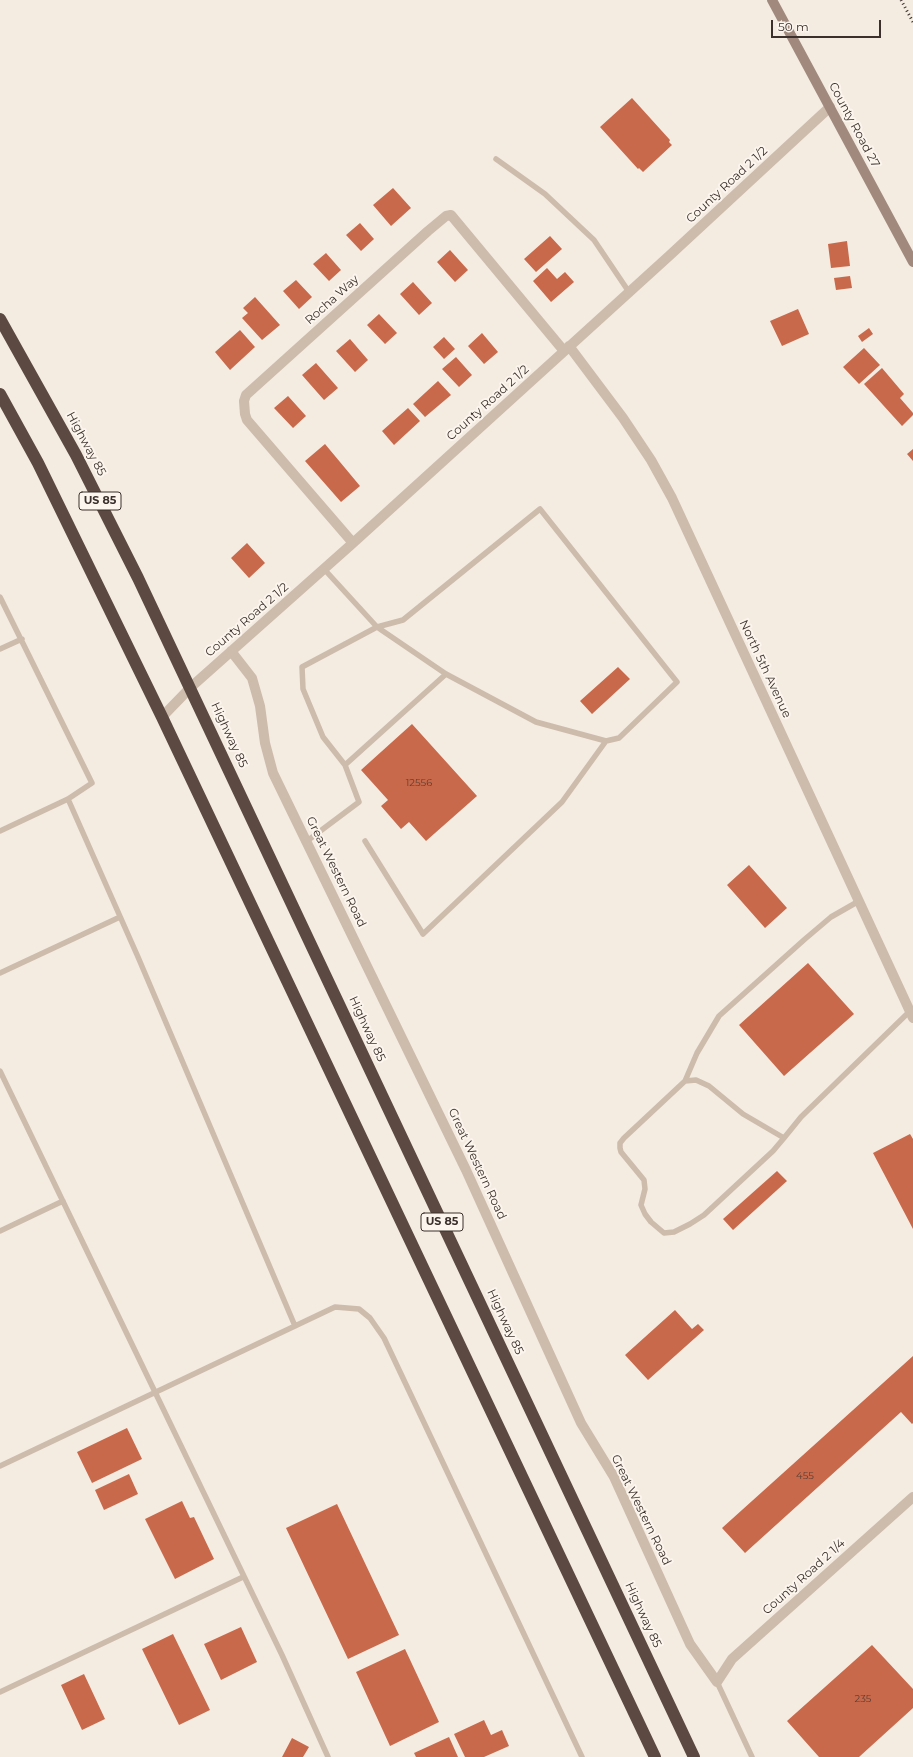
<!DOCTYPE html>
<html>
<head>
<meta charset="utf-8">
<style>
  body { margin:0 }
  #map { position:relative; width:913px; height:1757px; overflow:hidden; background:#f4ebe1; font-family:Montserrat,sans-serif }
  canvas { display:block }
  .scale { position:absolute; left:771px; top:20px; width:110px; height:18px; box-sizing:border-box; border:2px solid #3b302b; border-top:0; padding-left:5px; font-size:12px; line-height:14px; white-space:nowrap; color:#3b302b; -webkit-text-stroke:3px #fbf5ee; paint-order:stroke }
</style>
</head>
<body>
<div id="map">
<canvas width="913" height="1757"></canvas>
<div class="scale">50 m</div>
</div>
<script>
const ctx = document.querySelector('canvas').getContext('2d');
ctx.lineJoin = 'round';
function paint(path, color) {
  ctx.fillStyle = color;
  ctx.fill(path, 'evenodd');
}
function poly(rows) {
  const path = new Path2D();
  for (const r of rows) {
    path.moveTo(r[0], r[1]);
    for (let i = 2; i < r.length; i += 2) path.lineTo(r[i], r[i + 1]);
  }
  return path;
}
function stroke(path, color, width, dash) {
  ctx.strokeStyle = color;
  ctx.lineWidth = width;
  ctx.lineCap = dash ? 'butt' : 'round';
  ctx.setLineDash(dash || []);
  ctx.stroke(path);
}
function label(font, color, halo, rows, align = 'center') {
  ctx.font = font + ' Montserrat,sans-serif';
  ctx.lineWidth = 4;
  ctx.setLineDash([]);
  ctx.textBaseline = 'middle';
  ctx.strokeStyle = halo;
  ctx.fillStyle = color;
  for (const [text, x, y, turn = 0] of rows) {
    ctx.save();
    ctx.translate(x, y);
    ctx.rotate((+turn || 0) * Math.PI / 180);
    ctx.textAlign = isNaN(turn) ? turn : align;
    if (halo) ctx.strokeText(text, 0, 0);
    ctx.fillText(text, 0, 0);
    ctx.restore();
  }
}
paint(poly([
  [632,98,670,140,669,142,672,145,643,172,639,168,638,169,600,127],
  [393,188,411,208,391,226,373,205],
  [360,223,374,239,361,251,346,235],
  [550,236,562,249,536,272,524,259],
  [847,241,850,266,831,268,828,244],
  [450,250,468,270,455,282,437,262],
  [326,253,341,270,329,281,313,264],
  [547,268,557,279,565,272,574,282,551,302,533,281],
  [850,276,852,288,836,290,834,278],
  [296,280,312,297,299,309,283,291],
  [413,282,432,303,419,315,400,294],
  [255,297,280,325,262,340,242,318,248,313,243,308],
  [798,309,809,334,782,346,770,321],
  [379,314,397,333,385,344,367,325],
  [869,328,873,334,862,342,858,336],
  [240,330,255,347,230,370,215,352],
  [482,333,498,352,484,364,468,346],
  [444,337,455,349,444,359,433,347],
  [350,339,368,360,355,372,336,351],
  [864,348,880,365,859,384,843,367],
  [456,357,472,375,459,387,442,369],
  [316,363,338,388,324,400,302,375],
  [882,368,904,394,900,398,913,413,913,415,902,426,864,384],
  [438,381,451,395,425,417,413,404],
  [288,396,306,416,293,428,274,408],
  [408,408,420,421,394,445,382,431],
  [325,444,360,486,341,502,305,461],
  [913,449,913,461,907,454],
  [247,543,265,563,249,578,231,558],
  [618,667,630,679,592,714,580,701],
  [412,724,477,796,426,841,409,822,401,829,381,806,388,800,361,770],
  [749,865,787,908,765,928,727,885],
  [808,963,854,1014,784,1076,739,1025],
  [910,1134,913,1139,913,1229,873,1153],
  [777,1171,787,1181,733,1230,723,1219],
  [675,1310,692,1329,698,1324,704,1330,648,1380,625,1355],
  [913,1356,913,1423,912,1424,901,1412,745,1553,722,1528],
  [127,1428,142,1459,92,1483,77,1452],
  [129,1474,138,1494,104,1510,95,1490],
  [182,1501,190,1518,194,1517,214,1559,175,1579,145,1519],
  [337,1504,399,1635,348,1659,286,1528],
  [241,1627,257,1662,221,1680,204,1644],
  [173,1634,210,1710,179,1725,142,1649],
  [872,1645,913,1689,913,1708,859,1757,819,1757,787,1721],
  [405,1649,439,1722,390,1746,356,1672],
  [84,1674,105,1719,82,1730,61,1685],
  [484,1720,491,1735,502,1730,509,1746,484,1757,465,1757,454,1734],
  [449,1737,458,1757,416,1757,414,1753],
  [292,1738,309,1747,303,1757,282,1757]
]), '#c8694b');
stroke(poly([
  [496,159,545,194,594,240,629,292],
  [324,569,377,627,446,674,536,722,606,741,562,802,423,934,365,841],
  [0,597,92,783,68,799,0,831],
  [0,649,22,639],
  [345,765,446,674],
  [68,799,138,957,295,1326],
  [307,841,359,802,345,765,323,737,303,689,302,667,377,627,403,620,540,509,677,682,619,738,606,741],
  [0,973,120,917],
  [0,1071,282,1655,328,1757],
  [685,1081,697,1053,719,1016,805,939,831,917,859,901],
  [784,1138,743,1114,709,1086,696,1080,685,1081,624,1138,620,1143,620,1148,621,1152,644,1180,645,1189,641,1205,645,1214,651,1222,664,1233,674,1232,690,1224,704,1215,773,1151,784,1138,801,1117,910,1011],
  [0,1231,63,1201],
  [0,1466,335,1307,359,1309,370,1318,384,1338,582,1757],
  [717,1682,752,1757],
  [0,1692,243,1577]
]), '#cdbbac', 5.5);
stroke(poly([
  [569,346,623,418,651,460,672,498,913,1018],
  [353,543,247,420,245,414,244,401,246,395,428,231,446,216,451,215,564,351],
  [231,651,252,678,260,706,265,743,273,773,466,1170,581,1423,614,1477,690,1644,717,1682,732,1659,913,1497],
  [162,717,191,687,353,543,669,256,830,107]
]), '#cdbbac', 10);
stroke(poly([
  [772,0,913,262]
]), '#a18a7d', 10);
stroke(poly([
  [0,319,76,455,138,578,694,1757],
  [0,394,38,463,162,717,655,1757]
]), '#5c4a42', 12);
stroke(poly([
  [901,0,913,22]
]), '#3b302b', 3, [1, 3]);
label('10px', '#5e3e33', null, [
  ["12556",419,783],
  ["455",805,1476],
  ["235",863,1699]
]);
for (const [x, y, w] of [
  [100,501,42],
  [442,1222,42]
]) {
  const box = new Path2D();
  box.roundRect(x - w / 2, y - 9, w, 18, 3);
  ctx.fillStyle = '#fbf5ee';
  ctx.fill(box);
  stroke(box, '#3b302b', 1);
}
label('bold 11px', '#3b302b', null, [
  ["US 85",100,501],
  ["US 85",442,1222]
]);
label('12px', '#3b302b', '#fbf5ee', [
  ["County Road 27",854,125,62],
  ["County Road 2 1/2",727,185,-43],
  ["Rocha Way",332,300,-42],
  ["County Road 2 1/2",488,403,-42],
  ["Highway 85",86,444,62],
  ["County Road 2 1/2",247,620,-41],
  ["North 5th Avenue",765,669,65],
  ["Highway 85",229,735,65],
  ["Great Western Road",336,872,64],
  ["Highway 85",367,1029,65],
  ["Great Western Road",477,1164,65],
  ["Highway 85",505,1322,65],
  ["Great Western Road",641,1510,64],
  ["County Road 2 1/4",804,1577,-42],
  ["Highway 85",643,1615,65]
]);
</script>
</body>
</html>
